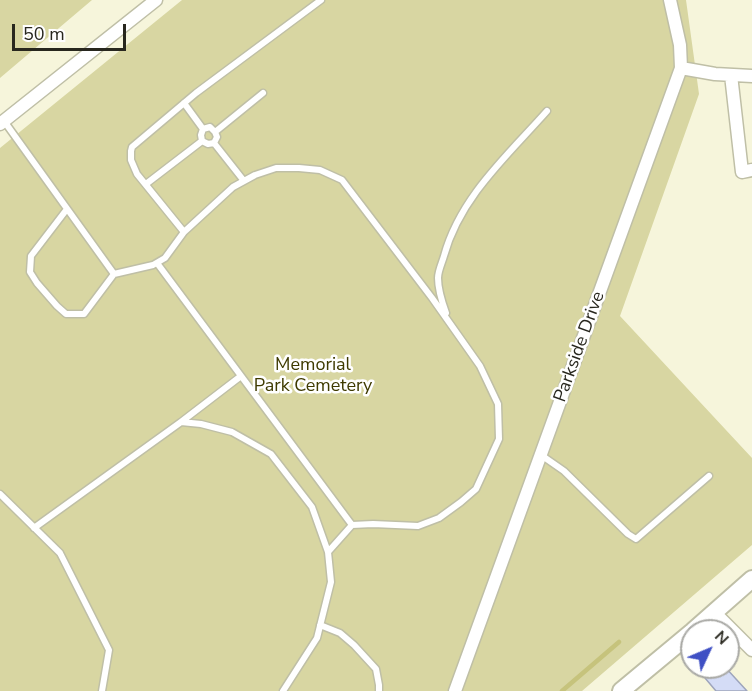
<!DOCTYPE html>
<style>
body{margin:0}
#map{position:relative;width:752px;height:691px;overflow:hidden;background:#f6f5db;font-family:"Nunito Sans",sans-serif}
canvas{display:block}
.north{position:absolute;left:680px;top:619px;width:60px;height:60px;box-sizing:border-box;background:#fff;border:2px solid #a9a9a5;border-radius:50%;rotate:46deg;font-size:16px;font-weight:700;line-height:24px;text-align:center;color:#28271e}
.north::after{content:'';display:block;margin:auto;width:21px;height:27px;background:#3f50c4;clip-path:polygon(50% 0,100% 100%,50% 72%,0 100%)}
.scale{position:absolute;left:12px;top:24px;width:114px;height:27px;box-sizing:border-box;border:3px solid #28271e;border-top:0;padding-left:8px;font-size:18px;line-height:21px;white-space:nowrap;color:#28271e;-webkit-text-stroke:4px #fff;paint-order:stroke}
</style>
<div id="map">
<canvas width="752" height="691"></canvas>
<div class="north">N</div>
<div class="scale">50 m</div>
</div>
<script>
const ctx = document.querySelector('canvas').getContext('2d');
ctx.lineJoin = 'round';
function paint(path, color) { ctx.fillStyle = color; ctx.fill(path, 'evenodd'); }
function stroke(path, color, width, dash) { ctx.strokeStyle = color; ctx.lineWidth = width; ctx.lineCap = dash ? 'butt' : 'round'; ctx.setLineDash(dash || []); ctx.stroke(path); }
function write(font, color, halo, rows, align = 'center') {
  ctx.font = font + ' "Nunito Sans",sans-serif'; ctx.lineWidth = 5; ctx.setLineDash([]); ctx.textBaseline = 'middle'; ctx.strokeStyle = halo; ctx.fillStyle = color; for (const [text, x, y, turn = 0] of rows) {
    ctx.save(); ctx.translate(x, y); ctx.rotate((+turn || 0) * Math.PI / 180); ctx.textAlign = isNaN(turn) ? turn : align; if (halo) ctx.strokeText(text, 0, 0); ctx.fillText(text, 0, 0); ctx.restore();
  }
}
const green = new Path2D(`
 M0,0h92l-92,78z
 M182,0h504l13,94 -79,222 132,142v87l-170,146h-582v-543z`);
const stream = new Path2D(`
 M562,691l57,-49`);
const building = new Path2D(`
 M717,667h8l22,24h-31l-11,-13z`);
const lane = new Path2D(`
 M184,103l19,26 7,-2 5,5 2,5 -3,6 -6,1 -6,-3 -1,-6 2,-6
 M4,121l110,153 39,-9 12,-7 19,-26 49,-45 22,-12 21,-7h23l21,2 22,10 90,118 48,68 18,38 1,35 -23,50 -15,13 -22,16 -21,8 -45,-2 -21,1 -24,27
 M215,132l48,-39
 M214,143l30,38
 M146,184l56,-43
 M67,209l-36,47 -1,16 7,11 20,23 9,8h18l30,-40
 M184,232l-47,-58 -6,-14v-9l1,-4 64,-54 125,-93
 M157,263l195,262
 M446,313c-4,-11 -8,-23 -8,-35 0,-7 4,-15 6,-22 16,-59 64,-101 103,-145
 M181,422l60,-46
 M541,455l23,16 64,63 8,5 73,-63
 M0,494l60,59 49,97 -7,41
 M34,528l147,-106 20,2 31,8 39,22 41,53 16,45 3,30 -14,56 -34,53
 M320,625l20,8 14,12 22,24 3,16v6`);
const street = new Path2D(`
 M681,68l34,6 37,2
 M731,75l11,97 10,-2
 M0,124l156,-124
 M715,613l37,37
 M455,691l226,-623 -1,-23 -10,-45`);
const secondary = new Path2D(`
 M693,631l59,-52
 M621,691l71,-59`);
const streetNames = [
 ["Parkside Drive",580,347,-70]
];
const parkNames = [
 ["Memorial",313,366],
 ["Park Cemetery",313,387]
];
paint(green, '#d8d6a2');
stroke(stream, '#c6c37c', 4.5);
paint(building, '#d4dcf6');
stroke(building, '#9ea5bc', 1.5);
stroke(lane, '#bfbfa6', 9);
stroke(street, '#bfbfa6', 15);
stroke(secondary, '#bfbfa6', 20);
stroke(lane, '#fff', 6);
stroke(street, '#fff', 12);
stroke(secondary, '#fff', 16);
write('18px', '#28271e', '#fff', streetNames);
write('18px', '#3e3a00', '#fff', parkNames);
</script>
